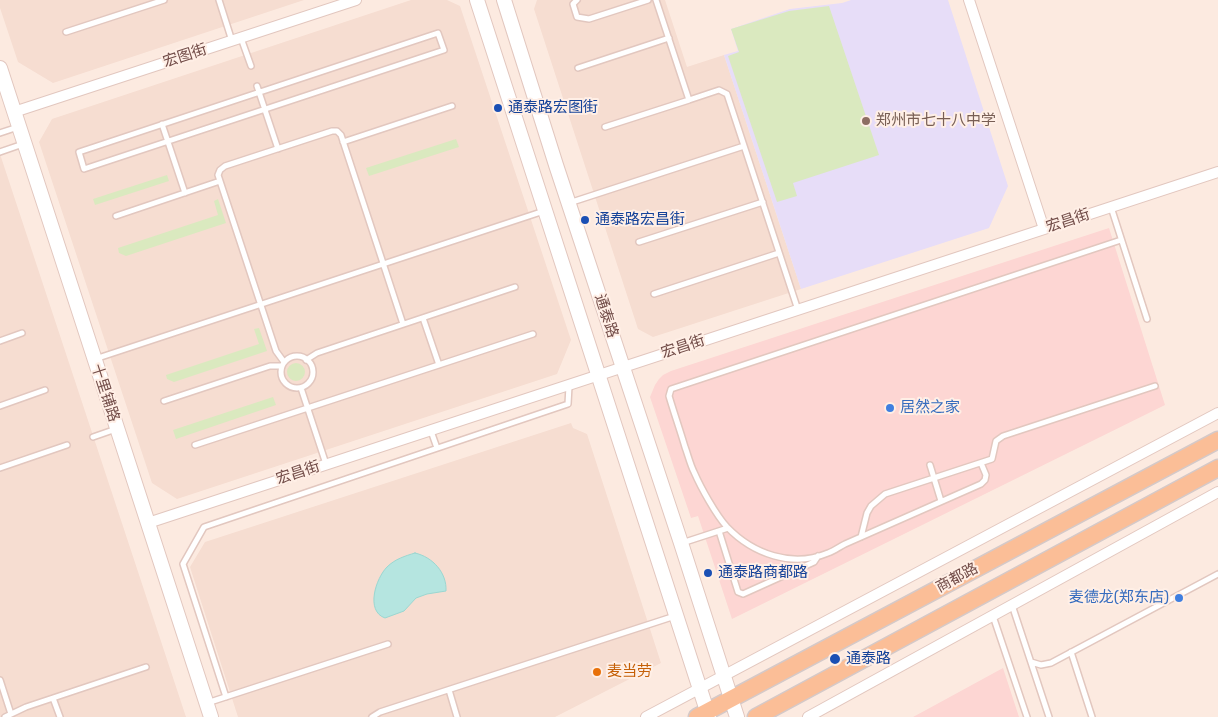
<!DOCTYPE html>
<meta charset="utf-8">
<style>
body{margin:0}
canvas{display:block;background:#fceae0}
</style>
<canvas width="1218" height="717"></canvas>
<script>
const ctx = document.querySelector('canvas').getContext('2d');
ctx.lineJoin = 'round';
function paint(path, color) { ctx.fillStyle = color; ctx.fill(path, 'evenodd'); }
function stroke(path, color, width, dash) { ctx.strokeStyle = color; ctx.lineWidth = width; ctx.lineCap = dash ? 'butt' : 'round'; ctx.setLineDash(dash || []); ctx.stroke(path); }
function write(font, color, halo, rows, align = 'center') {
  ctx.font = font + ' Rubik,"Noto Sans SC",sans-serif'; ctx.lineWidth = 4; ctx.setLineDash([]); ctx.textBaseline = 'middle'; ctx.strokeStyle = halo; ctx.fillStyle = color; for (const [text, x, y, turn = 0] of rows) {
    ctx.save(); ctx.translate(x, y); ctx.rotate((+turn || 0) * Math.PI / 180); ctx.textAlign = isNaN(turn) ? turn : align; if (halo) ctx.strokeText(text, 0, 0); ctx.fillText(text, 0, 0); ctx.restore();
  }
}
const residential = new Path2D(`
 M0,0h304l-251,83 -35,-21 -18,-54z
 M411,0h36l13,6 111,334 -14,34 -380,125 -25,-16 -113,-341 13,-23z
 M537,0h128l22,67 37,-12 77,234 -148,48 -15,-8 -104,-320z
 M0,154l186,563h-186z
 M571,423l2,5 14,6 74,229 -106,54h-317l-48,-150 15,-25z`);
const commercial = new Path2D(`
 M1109,228l56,177 -433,214 -34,-103 -7,2 -41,-121 5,-12 4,-6 4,-4 8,-4z
 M1003,668l16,49h-106l13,-7z`);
const education = new Path2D(`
 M851,0h97l60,186 -19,42 -188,61 -77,-234 14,-4 -7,-22 59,-20 52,-6z`);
const green = new Path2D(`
 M829,6l50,149 -86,28 4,13 -20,6 -49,-146 11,-4 -8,-23 58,-18z
 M456,139l3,8 -90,29 -3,-8z
 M167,175l2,6 -74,24 -2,-6z
 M218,199l8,24 -100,33 -7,-3 -1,-5 100,-33 -4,-14z
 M259,328l8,23 -93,31 -7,-3 -1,-4 93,-31 -5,-15z
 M287 372a9 9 0 1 1 18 0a9 9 0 1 1-18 0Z
 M273,397l3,8 -100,34 -3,-9z`);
const water = new Path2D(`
 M415,553c18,4 32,20 31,38l-19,3 -11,4 -12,13 -19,7c-20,-7 -9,-40 2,-51 8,-8 18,-11 28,-14z`);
const service = new Path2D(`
 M219,0l13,41
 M577,0l-4,4 4,13 12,2 59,-19
 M656,0l33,100 30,-10 8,4 71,216
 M66,32l98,-32
 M438,33l6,17 -360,119 -5,-17z
 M241,38l10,28
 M578,68l91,-30
 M257,86l21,63
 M162,124l23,69
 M605,127l84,-27
 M0,133l18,-6
 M343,142l109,-36
 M0,152l23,-8
 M569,203l175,-57
 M1111,207l36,112
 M116,216l104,-35
 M639,242l124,-40
 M654,294l125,-41
 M423,318l16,47
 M0,341l22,-8
 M281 372a16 16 0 1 1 32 0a16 16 0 1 1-32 0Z
 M95,359l449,-148
 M306,360l11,-7 198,-66
 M284,362l-8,-11 -58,-176 2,-5 5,-4 107,-35h5l4,4 62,189
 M301,388l25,76
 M164,401l106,-35h12
 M0,406l45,-16
 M431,431l6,17
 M93,437l23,-8
 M195,445l338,-111
 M981,463l5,12 -1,5 -4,4 -136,60c-6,3 -11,7 -17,9 -36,15 -75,1 -101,-26 -11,-12 -26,-39 -33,-55 -4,-8 -6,-17 -9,-25 -5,-17 -11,-34 -16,-51l2,-7 450,-149
 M930,465l11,36
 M0,468l67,-23
 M719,531l19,61 5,2 71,-32 4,-6
 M861,537l6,-24 4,-7 14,-12 107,-35 4,-18 7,-5 152,-50
 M682,543l46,-15
 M1012,605l37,112
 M993,616l34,101
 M1071,652l21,65
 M1031,662l10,3 10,-2 167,-89
 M0,680l11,34
 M449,690l8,27
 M226,697l-43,-133 21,-37 364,-123 1,-18
 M53,698l7,19
 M207,703l181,-59
 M5,717l21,-10 120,-40
 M372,717l8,-5 295,-96`);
const minor = new Path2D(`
 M969,0l75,229
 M14,112l342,-112
 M148,523l1070,-351
 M646,717l572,-304
 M808,717l410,-225`);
const tertiary = new Path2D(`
 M477,0l232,717
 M504,0l52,165 125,378 56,174
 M0,68l211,649`);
const primary = new Path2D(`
 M697,717l521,-277
 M756,717l462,-249`);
const markers = [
 [498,108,5,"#1a4fb4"],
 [866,121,5,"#8d6e63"],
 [585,220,5,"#1a4fb4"],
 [890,408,5,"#3f7fe0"],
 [708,573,5,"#1a4fb4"],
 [1179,598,5,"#3f7fe0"],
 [835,659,6,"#1a4fb4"],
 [597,672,5,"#e8710a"]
];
const streetNames = [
 ["宏图街",185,56,-18],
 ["宏昌街",1068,221,-18],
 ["通泰路",606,316,72],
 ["宏昌街",683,347,-18],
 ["十里铺路",105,393,72],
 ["宏昌街",298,473,-18],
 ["商都路",957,578,-28]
];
const transitNames = [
 ["通泰路宏图街",508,108],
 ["通泰路宏昌街",595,220],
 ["通泰路商都路",718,573],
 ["通泰路",846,659]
];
const educationNames = [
 ["郑州市七十八中学",876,121]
];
const shopNames = [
 ["居然之家",900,408],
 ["麦德龙(郑东店)",1169,598,"right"]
];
const foodNames = [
 ["麦当劳",607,672]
];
paint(residential, '#f6ddd1');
paint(commercial, '#fdd6d3');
paint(education, '#e7ddf8');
paint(green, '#dae9bf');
paint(water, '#b5e5e0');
stroke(water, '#9bd7d1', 1);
stroke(service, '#e2c7bf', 8);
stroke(minor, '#e2c7bf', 12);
stroke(tertiary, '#e2c7bf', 16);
stroke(primary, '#d5c9c8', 19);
stroke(service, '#fff', 5);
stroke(minor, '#fff', 10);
stroke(tertiary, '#fff', 14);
stroke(primary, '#fbbe97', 16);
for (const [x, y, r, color] of markers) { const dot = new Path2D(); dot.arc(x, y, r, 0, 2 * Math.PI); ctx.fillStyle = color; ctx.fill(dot); stroke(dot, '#ffefe6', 2); }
write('15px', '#724c48', '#ffefe6', streetNames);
write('15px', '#164399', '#ffefe6', transitNames, 'left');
write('15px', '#785e54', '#ffefe6', educationNames, 'left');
write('15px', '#366cbe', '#ffefe6', shopNames, 'left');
write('15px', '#c56008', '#ffefe6', foodNames, 'left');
</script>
